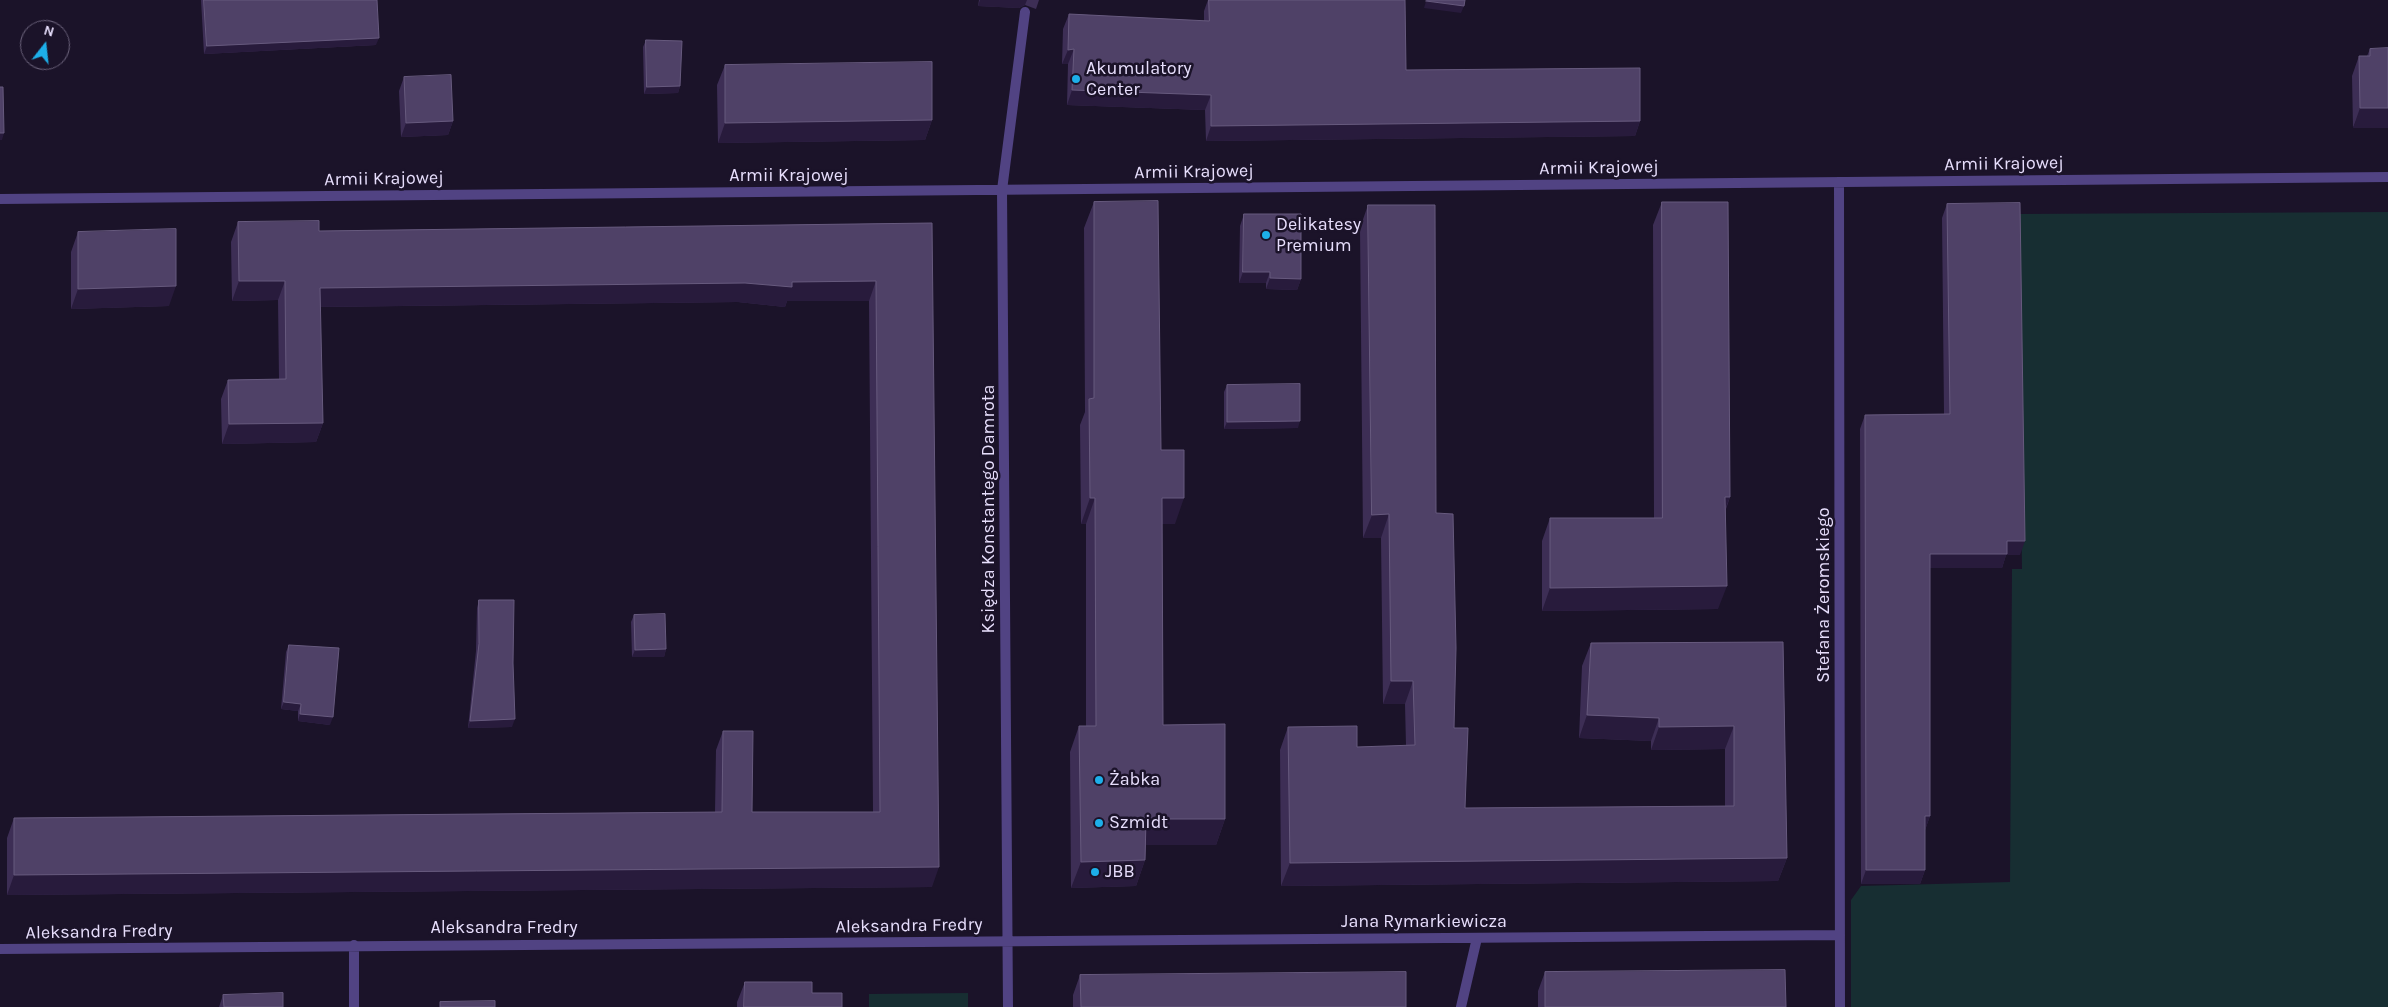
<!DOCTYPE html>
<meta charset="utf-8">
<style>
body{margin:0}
#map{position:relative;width:2388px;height:1007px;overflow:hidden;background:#1b1329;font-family:Karla,sans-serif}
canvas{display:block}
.north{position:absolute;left:20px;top:20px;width:50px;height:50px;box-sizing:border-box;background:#1b1329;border:1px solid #6d647d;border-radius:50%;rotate:16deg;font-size:14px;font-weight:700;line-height:20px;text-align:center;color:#e7defc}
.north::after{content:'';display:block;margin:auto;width:18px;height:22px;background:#1dafe9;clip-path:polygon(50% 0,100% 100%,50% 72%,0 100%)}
</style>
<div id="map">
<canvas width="2388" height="1007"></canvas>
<div class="north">N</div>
</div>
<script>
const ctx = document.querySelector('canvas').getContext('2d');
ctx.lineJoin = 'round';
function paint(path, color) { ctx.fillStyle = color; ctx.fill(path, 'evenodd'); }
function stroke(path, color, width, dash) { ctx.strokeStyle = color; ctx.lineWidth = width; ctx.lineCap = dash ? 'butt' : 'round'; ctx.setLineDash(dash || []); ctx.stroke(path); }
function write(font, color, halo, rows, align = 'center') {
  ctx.font = font + ' Karla,sans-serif'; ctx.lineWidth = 5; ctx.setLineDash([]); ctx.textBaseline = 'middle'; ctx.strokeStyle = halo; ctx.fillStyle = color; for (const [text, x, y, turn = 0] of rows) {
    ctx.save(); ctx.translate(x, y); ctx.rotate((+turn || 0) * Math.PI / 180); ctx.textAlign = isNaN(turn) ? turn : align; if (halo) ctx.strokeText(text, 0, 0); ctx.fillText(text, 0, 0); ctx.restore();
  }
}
const green = new Path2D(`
 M2388,212v795h-537v-107l10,-14 149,-4 2,-313h10l-5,-355z
 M968,993v14h-99v-13z`);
const street = new Path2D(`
 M1839,182l1,825
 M0,199l2388,-22
 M354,945v62
 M0,949l1840,-14
 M1008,1007l-6,-817 23,-178
 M1461,1007l16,-69`);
const wall = new Path2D(`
 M201,0h176l-1,45 -172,9z
 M979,0h60l-3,9 -11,-4 -6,3 -41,-2z
 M1208,0h197l1,70 234,51 -5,15 -429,5 -1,-31 -138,-5 1,-41h-6l1,-35 6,-15 135,7v-10z
 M646,40l34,46 -2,7 -34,1 -1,-47z
 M2388,48l-35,80 -1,-52 7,-20h8l3,-7z
 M725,65l207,55 -7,20 -207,3 -1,-58z
 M404,77l49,44 -5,14 -47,2 -2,-46z
 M1094,202l67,248 14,74h-13l1,201 62,94 -9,26h-70l-1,15 -9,26 -65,2 -1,-136 9,-26h7v-202h-5l-1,-99 5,-13 -1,-184z
 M1662,202l68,295 -4,12 -8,100 -176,2v-70l8,-23h104l-1,-293z
 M1947,204l73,351h-14l-4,13h-72v248l-5,14v40l-5,14h-59l-1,-455 5,-14 79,-1 -2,-196z
 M1368,205l68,308 18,215 11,80 260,-2v-57l-74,1v-9l-72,-3 3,-72 9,-23 192,-1 4,216 -9,23 -497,5 -1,-136 8,-23 69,20 49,-1 -1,-42h-22l-2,-166h-18l-3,-310z
 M1244,214l57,65 -4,11 -31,-1v-6h-27l1,-57z
 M238,222l81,9 613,-8v664l-925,8v-57l7,-20 701,-6 1,-62 7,-19 29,81h121l-4,-511h-82l-2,6 -47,-5 -418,5 3,116 -7,19 -94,2 -1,-45 7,-19 51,-1 -1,-79 -46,1 -1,-59z
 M78,232l91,74 -98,3v-57z
 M1227,385l71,43 -74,1v-37z
 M479,600l34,63 -1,64 -44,1 8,-77 1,-43z
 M634,615l32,34 -2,8h-32l-1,-35z
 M289,645l41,80 -32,-4v-10l-17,-2 5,-57z
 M1545,972l241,35h-248v-16z
 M1080,975l326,32h-333v-12z
 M745,982l67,11 30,14h-105v-5z
 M223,995l60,12h-64z`);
const shadedWall = new Path2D(`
 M980,0h47l-2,5 -6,3 -41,-2z
 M1426,1l38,5 -3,7 -37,-5z
 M379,38l-3,7 -172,9 3,-8z
 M1074,49l-6,15h-6l6,-14z
 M680,86l-2,7 -34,1 3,-7z
 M1072,90l139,5 -6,15 -138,-5z
 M2360,108h28v20h-35z
 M932,120l-7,20 -207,3 7,-20z
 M453,121l-5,14 -47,2 5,-14z
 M1640,121l-5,15 -429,5 5,-15z
 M0,133h4l-2,7h-2z
 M1243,272h27l-4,11h-27z
 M1270,278l31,1 -4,11 -31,-1z
 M239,281h46l-7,19 -46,1z
 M876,281l-7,20h-82l-2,6 -47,-5 -425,5 7,-19z
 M176,286l-7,20 -98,3 7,-20z
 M1300,421l-2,7 -74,1 3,-7z
 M323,423l-7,19 -94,2 7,-20z
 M1725,497h5l-9,23z
 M1090,498h5l-9,26h-5z
 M1162,498h22l-9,26h-22z
 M1389,514l-8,24h-18l9,-23z
 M2007,541h18l-5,14h-14l-4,13h-77l5,-14z
 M1727,586l-9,23 -176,2 8,-23z
 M666,649l-2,8h-32l3,-7z
 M1391,681h22l-8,23h-22z
 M284,702l17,2 -3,7 -17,-2z
 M300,714l33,3 -3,8 -32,-4z
 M1587,715l72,3 -8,23 -72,-3z
 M515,719l-3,8 -44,1 2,-7z
 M1734,726l-9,23 -74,1 8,-23z
 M1925,816h5l-5,14z
 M1146,819h79l-9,26h-80z
 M1787,858l-9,23 -497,5 9,-23z
 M1145,860l-9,26 -65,2 10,-26z
 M939,867l-7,20 -925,8 7,-20z
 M1866,870h59l-5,14h-59z`);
const building = new Path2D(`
 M204,0h173l2,38 -172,8z
 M1209,0h196l1,70 234,-2v53l-429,5v-31l-139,-5 2,-41 -6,1 1,-36 140,7z
 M1427,0h38l-1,6 -38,-5z
 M646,40l36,1 -2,45 -33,1z
 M2388,48v60h-28l-1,-52h11v-7z
 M932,62v58l-207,3v-58z
 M451,75l2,46 -47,2 -2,-46z
 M0,87h3l1,46h-4z
 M1158,201l3,249h23v48h-22l1,227 62,-1v95h-79l-1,41 -64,2 -2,-136h17l-1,-228h-5l-1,-99 5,-1v-196z
 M1662,202h66l2,295h-5l2,89 -177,2v-70h112z
 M2020,203l5,338h-18v13h-77v262h-5v54h-59l-1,-455 85,-1 -3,-210z
 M1368,205h67l1,308 17,1 3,134 -2,80h14l-3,80 269,-2v-80l-75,1v-9l-72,-3 4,-72 192,-1 4,216 -497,5 -2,-136 69,-1v21l58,-2 -2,-64h-22l-2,-167 -17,1z
 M1244,214h57v65l-31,-1v-6h-27z
 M319,221v10l613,-8 7,644 -925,8v-57l708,-6 1,-81h30l-1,81h128l-4,-531 -84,1v5l-47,-4 -425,5 3,135 -94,1 -1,-44 58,-1 -1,-98h-46l-1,-59z
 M176,229v57l-98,3v-57z
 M1300,384v37l-73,1v-37z
 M479,600h35l-1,63 2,56 -45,2 9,-77z
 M665,614l1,35 -31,1 -1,-35z
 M289,645l50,3 -6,69 -33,-3 1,-10 -17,-2z
 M1785,970l1,37h-241v-35z
 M1406,972v35h-325l-1,-32z
 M745,982h67v11h30v14h-98z
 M283,993v14h-59l-1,-12z
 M495,1001v6h-55v-5z`);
const markers = [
 [1076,79,5,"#1dafe9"],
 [1266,235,5,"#1dafe9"],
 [1099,780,5,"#1dafe9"],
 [1099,823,5,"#1dafe9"],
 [1095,872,5,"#1dafe9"]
];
const poiNames = [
 ["Akumulatory",1086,69],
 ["Center",1086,90],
 ["Delikatesy",1276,225],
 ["Premium",1276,246],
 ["Żabka",1109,780],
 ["Szmidt",1109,823],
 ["JBB",1105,872]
];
const streetNames = [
 ["Armii Krajowej",2004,164,-1],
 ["Armii Krajowej",1599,168,-1],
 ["Armii Krajowej",1194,172,-1],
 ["Armii Krajowej",789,176],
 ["Armii Krajowej",384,179,-1],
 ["Księdza Konstantego Damrota",989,509,-90],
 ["Stefana Żeromskiego",1824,595,-90],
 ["Jana Rymarkiewicza",1424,922],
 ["Aleksandra Fredry",909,926,-1],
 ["Aleksandra Fredry",504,928],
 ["Aleksandra Fredry",99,932,-1]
];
paint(green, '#172e32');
stroke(street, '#514383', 10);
paint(wall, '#3d2e55');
paint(shadedWall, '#281b3c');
paint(building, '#4f4167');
stroke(building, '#675a7e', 1);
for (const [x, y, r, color] of markers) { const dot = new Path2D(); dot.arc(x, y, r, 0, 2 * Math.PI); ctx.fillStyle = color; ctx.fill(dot); stroke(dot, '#1b1329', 2); }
write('18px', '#e7defc', '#1b1329', poiNames, 'left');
write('18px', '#e7defc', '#1b1329', streetNames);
</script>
